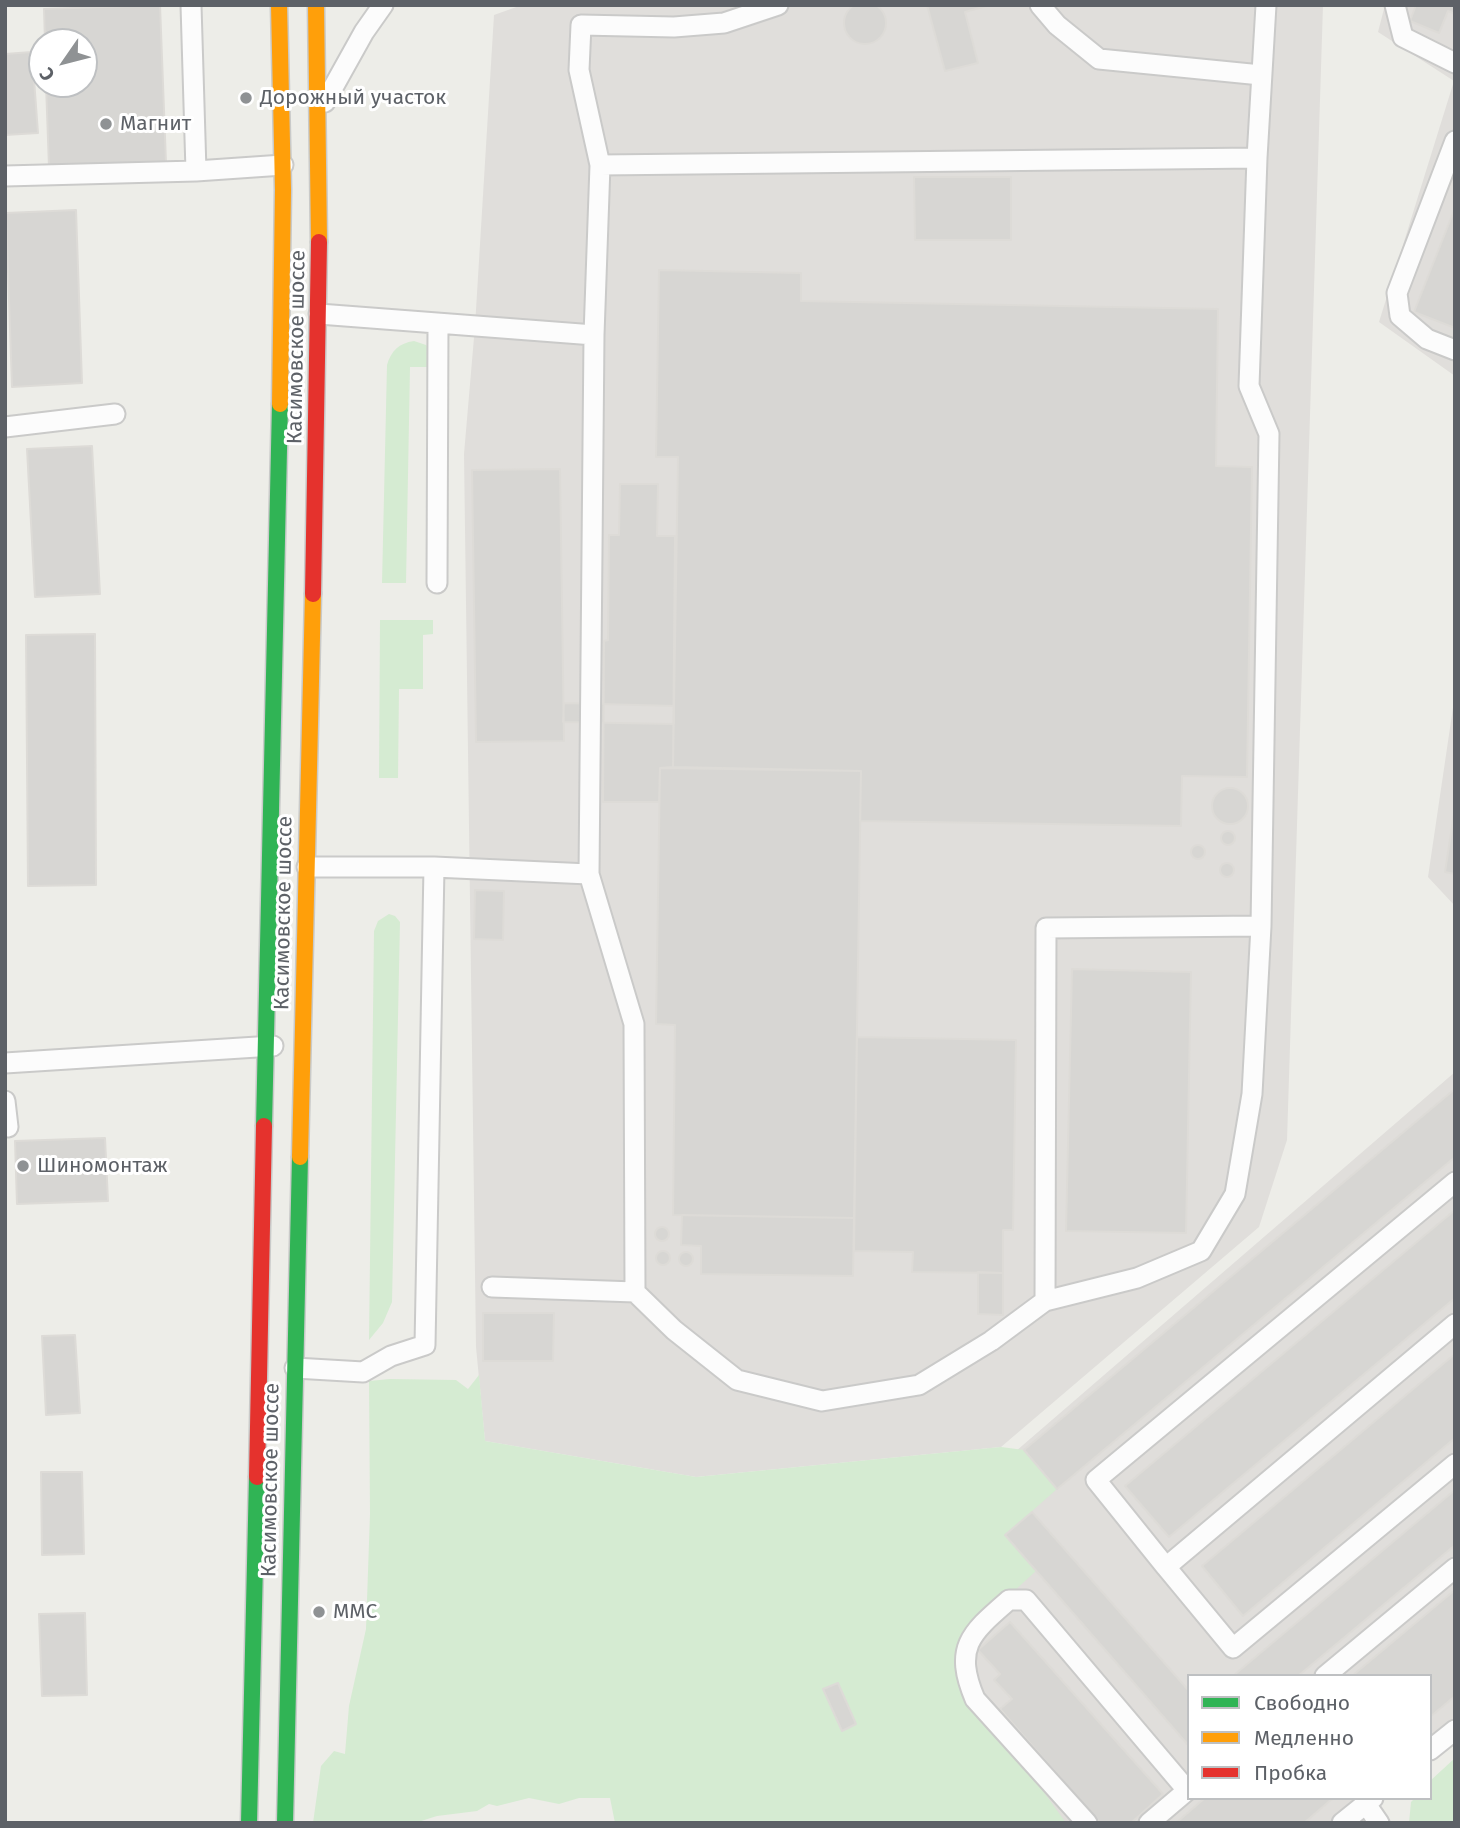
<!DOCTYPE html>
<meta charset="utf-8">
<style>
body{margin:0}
#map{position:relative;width:1460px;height:1828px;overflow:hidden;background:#edede8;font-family:"Fira Sans",sans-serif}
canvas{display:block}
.frame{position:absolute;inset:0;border:7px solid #5d6167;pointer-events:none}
.legend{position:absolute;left:1187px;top:1674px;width:245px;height:126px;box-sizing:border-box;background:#fff;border:2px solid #bec0c2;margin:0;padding:9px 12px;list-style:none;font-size:21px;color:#5d6167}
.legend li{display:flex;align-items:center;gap:14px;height:35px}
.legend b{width:35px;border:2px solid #bec0c2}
.north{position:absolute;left:28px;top:28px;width:70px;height:70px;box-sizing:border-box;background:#fff;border:2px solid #bec0c2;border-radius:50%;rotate:235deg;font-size:19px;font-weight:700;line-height:28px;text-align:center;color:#5d6167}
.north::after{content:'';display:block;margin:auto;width:24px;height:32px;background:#8f9294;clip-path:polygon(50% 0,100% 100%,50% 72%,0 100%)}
</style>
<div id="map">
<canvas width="1460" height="1828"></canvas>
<div class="frame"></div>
<ul class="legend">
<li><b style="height:9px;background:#30b455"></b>Свободно</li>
<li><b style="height:9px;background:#ff9f0a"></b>Медленно</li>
<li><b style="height:9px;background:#e5322d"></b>Пробка</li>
</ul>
<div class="north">С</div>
</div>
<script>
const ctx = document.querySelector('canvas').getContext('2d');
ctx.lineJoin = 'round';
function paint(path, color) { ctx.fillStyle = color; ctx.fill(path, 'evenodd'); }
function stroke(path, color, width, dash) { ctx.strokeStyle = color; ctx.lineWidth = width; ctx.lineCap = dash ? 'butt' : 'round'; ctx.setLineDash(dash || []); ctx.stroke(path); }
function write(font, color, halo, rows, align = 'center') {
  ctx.font = font + ' "Fira Sans",sans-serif'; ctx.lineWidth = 6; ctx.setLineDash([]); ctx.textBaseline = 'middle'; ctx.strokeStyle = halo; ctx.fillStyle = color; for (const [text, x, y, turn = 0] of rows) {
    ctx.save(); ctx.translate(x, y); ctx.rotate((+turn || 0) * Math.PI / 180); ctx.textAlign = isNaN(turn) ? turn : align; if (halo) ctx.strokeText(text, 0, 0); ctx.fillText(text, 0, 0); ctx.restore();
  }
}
const industrial = new Path2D(`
 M522,5h801l-36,1135 -28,87 -258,220 -305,30 -211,-36 -9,-94 -12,-893 11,-128 19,-311z
 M1385,5h70v371l-76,-54 75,-241 -76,-49z
 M1455,694v212l-27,-29z
 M1455,1072v669l-25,20v-85h-241v122h195l-30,25h-296l-102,-148 45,-211z`);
const green = new Path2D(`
 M414,341l12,4 5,5 -3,17h-18l-4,216h-24l5,-218c4,-14 12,-22 27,-24z
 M380,620h53v14l-10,1v54h-24l-1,89h-19z
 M389,914l6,2 5,6 -8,380 -9,21 -14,17 5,-409 4,-10z
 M479,1375l6,66 211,36 305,-30 23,3 33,39 -52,46 31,36 -69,63 -8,40 107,149h-451l-5,-25h-31l-20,6 -30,-6 -32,8 -8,-2 -12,7 -40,5 -22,7h-102l8,-57 13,-15 11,3 4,-48 17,-77 4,-115 -1,-133 21,-2 66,1 12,9z
 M1455,1758v65h-46l2,-21 4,-4h15v-17z`);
const building = new Path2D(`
 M844 23a21 21 0 1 1 42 0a21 21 0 1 1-42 0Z
 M160,5l6,158 -117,4 -3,-83h38v-42h-39l-1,-33z
 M927,5h63l-25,7 13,51 -33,8z
 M1416,5h39v9l-7,-3 -9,22 -29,-12z
 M32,52l6,81 -33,2v-81z
 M914,177h97v63h-96z
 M1455,208v120l-41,-16z
 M76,210l6,173 -70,4 -6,-174z
 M659,270l142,3v28l417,8 -2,157 36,1 -5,310 -65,-1 -1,50 -321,-5 1,-50 -188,-4 5,-310h-22z
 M92,446l8,148 -65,3 -8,-148z
 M560,469l4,272 -88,1 -4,-272z
 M620,484h38l-1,52h18l-2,231 -13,1 -1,34h-56l1,-161 4,-1 1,-105h10z
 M95,634l1,251 -68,1 -2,-251z
 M564,703l110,3v18l-111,-2z
 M660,768l201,3 -7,447 -181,-3 2,-190 -19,-1z
 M1212 806a18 18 0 1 1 36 0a18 18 0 1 1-36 0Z
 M1455,807v67l-10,-2z
 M1221 838a7 7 0 1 1 14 0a7 7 0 1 1-14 0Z
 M1191 852a7 7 0 1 1 14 0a7 7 0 1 1-14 0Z
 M1220 870a7 7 0 1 1 14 0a7 7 0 1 1-14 0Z
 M475,890l29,1 -1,49 -29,-1z
 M1072,969l119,3 -5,261 -120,-2z
 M857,1037l159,3 -3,190h-10v43l-91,-1 1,-20 -59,-1z
 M1455,1089v68l-398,332 -33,-39z
 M105,1138l3,63 -91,3 -2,-63z
 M1455,1210v88l-286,239 -44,-51z
 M682,1215l172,3 -1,58 -152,-2v-28l-20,-1z
 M655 1234a7 7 0 1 1 14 0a7 7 0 1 1-14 0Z
 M656 1258a7 7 0 1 1 14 0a7 7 0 1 1-14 0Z
 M679 1259a7 7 0 1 1 14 0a7 7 0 1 1-14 0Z
 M978,1272l25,1v42l-25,-1z
 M483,1313h71l-1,48h-70z
 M75,1335l5,78 -34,2 -4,-79z
 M1455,1354v84l-212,178 -41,-50z
 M41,1472h41l2,82 -42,1z
 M1455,1490v55l-157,131h-65z
 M1032,1512l157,179v55l-184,-211z
 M1455,1590v106l-25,21v-41h-78z
 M85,1613l2,82 -45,1 -3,-82z
 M1010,1622l153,172 -32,29h-31l-100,-114 12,-10 -18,-19 6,-6 -22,-24z
 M838,1683l18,41 -14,7 -19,-42z
 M1205,1798h128l-29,25h-128z`);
const lane = new Path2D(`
 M191,5l5,166 87,-6
 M1040,5l17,20 42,34 162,16
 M1395,5l8,32 52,26
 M325,102l39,-70 19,-27
 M1455,141l-58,152 3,23 27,23 28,11
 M600,165l-21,-95 2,-45 93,2 50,-4 54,-18
 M5,176l191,-5
 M319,314l275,21 -5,539 45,150 1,268 -143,-5
 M594,335l6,-170 657,-7
 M5,427l110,-13
 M437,583l1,-259
 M434,867l155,7
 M5,1063l268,-17
 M5,1101l3,26
 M635,1292l39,38 63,50 85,21 97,-16 72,-44 54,-40 1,-373 215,-2 8,-492 -20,-48 8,-228 9,-153
 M1045,1301l92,-23 64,-27 34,-57 17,-100 9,-168
 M1455,1324l-289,243 67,81 222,-184
 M295,1368l68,4 28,-16 34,-11 9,-478h-127
 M1166,1567l-70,-87 359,-298
 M1325,1676l130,-108
 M1430,1750l25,-20
 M1366,1804l13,19
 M1087,1823l-112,-124c-22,-52 -4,-66 34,-99h17l161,190
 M1149,1823l40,-34
 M1342,1823l31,-25`);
const fast = new Path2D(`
 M264,1126l16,-722
 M249,1823l8,-346
 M285,1823l15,-666`);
const slow = new Path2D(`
 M279,5l4,185 -3,214
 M316,5l3,237
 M300,1157l13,-563`);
const jam = new Path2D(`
 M313,594l6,-352
 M257,1477l7,-351`);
const markers = [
 [246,98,7,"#8f9294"],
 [106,124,7,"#8f9294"],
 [23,1166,7,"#8f9294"],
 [319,1612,7,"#8f9294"]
];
const poiNames = [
 ["Дорожный участок",260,98],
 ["Магнит",120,124],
 ["Шиномонтаж",37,1166],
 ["ММС",333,1612]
];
const streetNames = [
 ["Касимовское шоссе",297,347,-89],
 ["Касимовское шоссе",284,913,-89],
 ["Касимовское шоссе",271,1480,-89]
];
paint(industrial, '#e0dedb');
paint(green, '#d5ebd2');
paint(building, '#d7d6d3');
stroke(building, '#dddbd7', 2);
stroke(lane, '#cacac9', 23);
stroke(fast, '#c9cac9', 19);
stroke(slow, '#c9cac9', 19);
stroke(jam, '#c9cac9', 19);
stroke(lane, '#fcfcfc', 19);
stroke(fast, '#30b455', 16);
stroke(slow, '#ff9f0a', 16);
stroke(jam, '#e5322d', 16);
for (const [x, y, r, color] of markers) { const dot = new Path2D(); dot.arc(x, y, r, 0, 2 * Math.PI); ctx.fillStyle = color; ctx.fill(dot); stroke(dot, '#fff', 2.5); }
write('21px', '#5d6167', '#fff', poiNames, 'left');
write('21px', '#5d6167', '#fff', streetNames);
</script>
